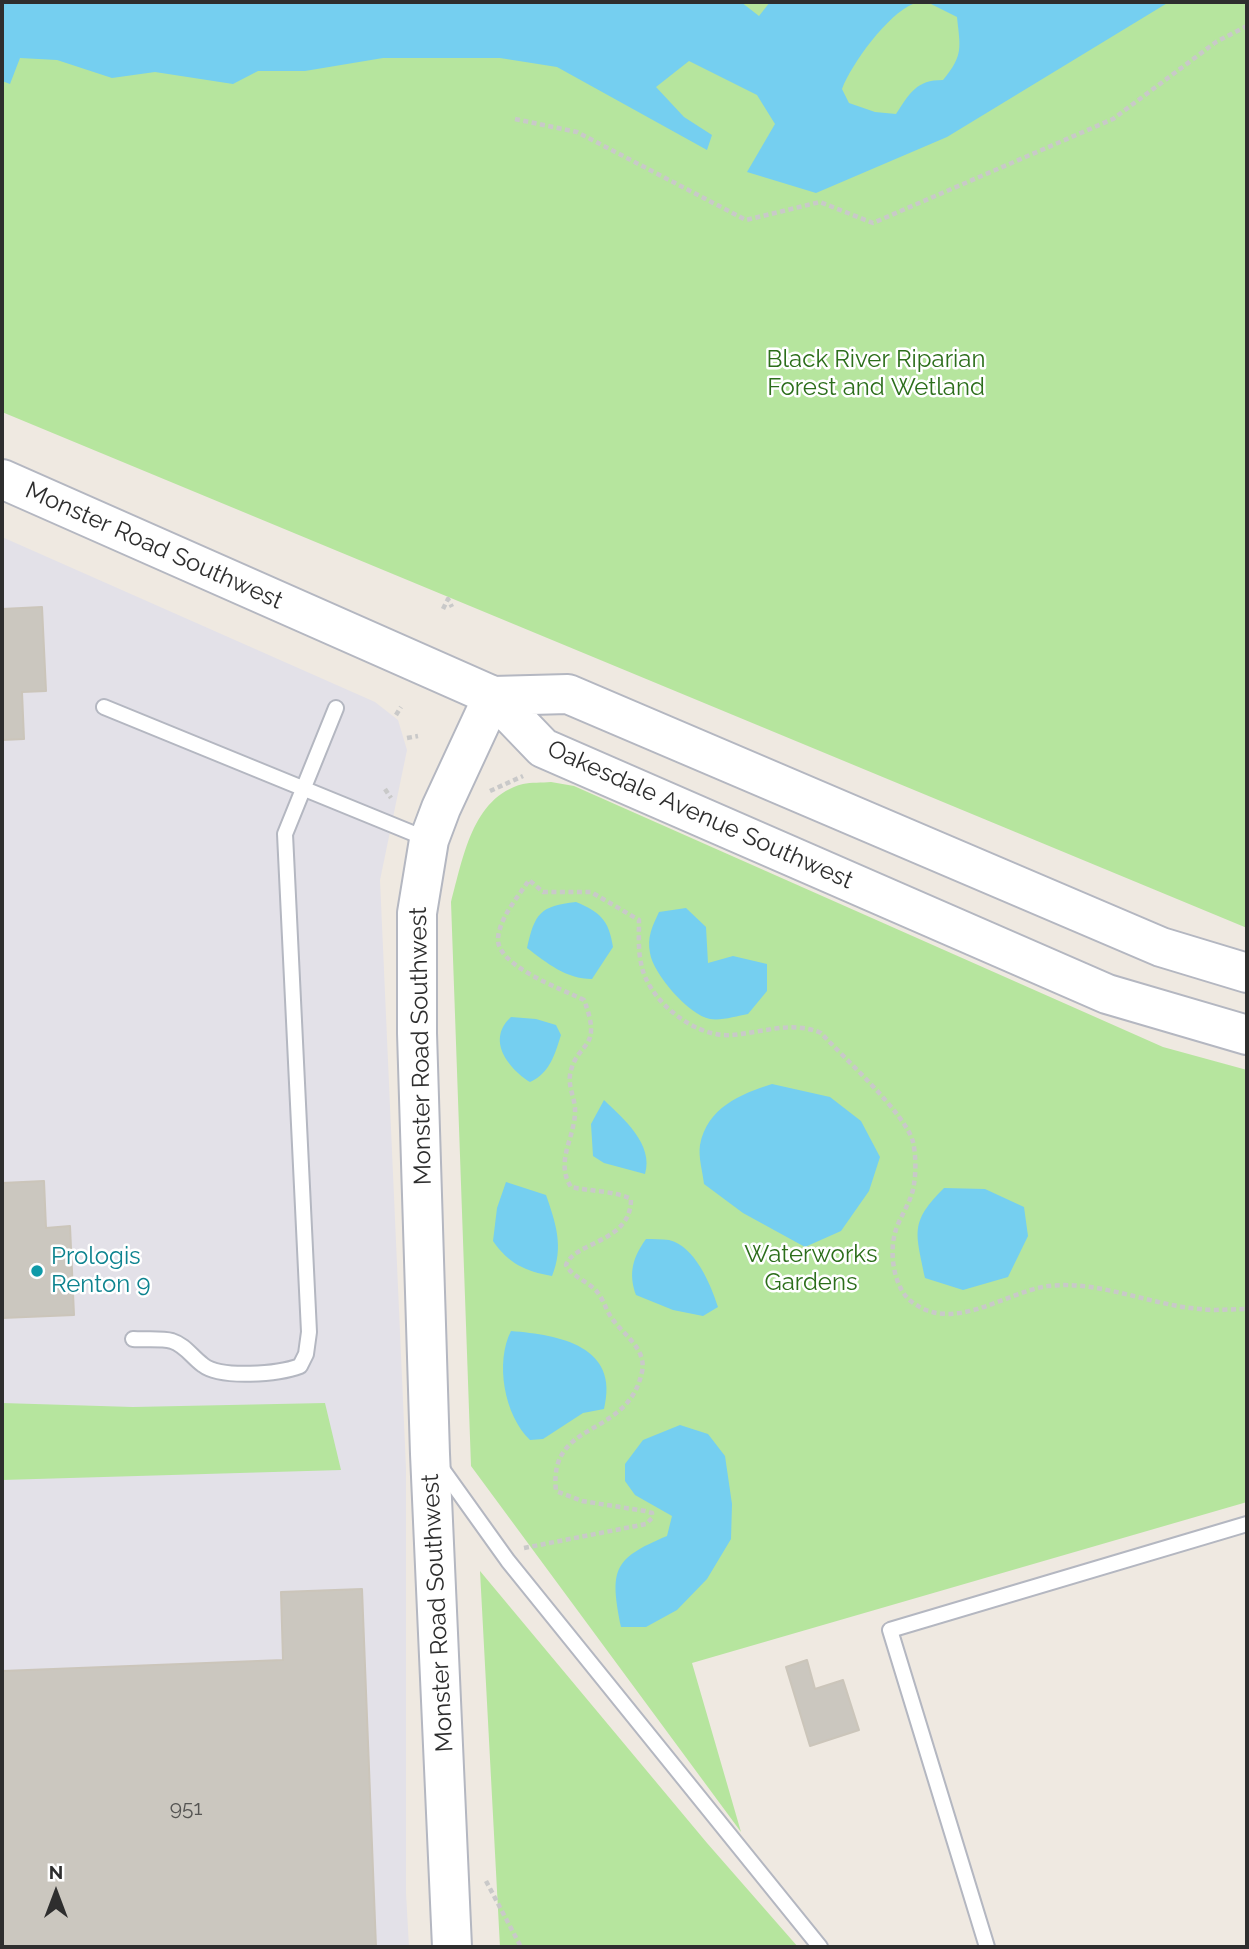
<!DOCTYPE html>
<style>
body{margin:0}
#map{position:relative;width:1249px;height:1949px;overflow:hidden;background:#efe9e1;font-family:Raleway,sans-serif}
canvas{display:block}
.frame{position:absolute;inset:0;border:4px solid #2e2e2e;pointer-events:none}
.north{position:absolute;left:21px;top:1858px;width:70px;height:70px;-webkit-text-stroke:5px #fff;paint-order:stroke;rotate:0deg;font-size:19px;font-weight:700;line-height:28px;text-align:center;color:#2e2e2e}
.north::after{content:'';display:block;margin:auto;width:24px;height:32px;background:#2e2e2e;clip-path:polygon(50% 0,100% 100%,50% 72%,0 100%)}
</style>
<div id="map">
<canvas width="1249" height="1949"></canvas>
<div class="frame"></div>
<div class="north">N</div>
</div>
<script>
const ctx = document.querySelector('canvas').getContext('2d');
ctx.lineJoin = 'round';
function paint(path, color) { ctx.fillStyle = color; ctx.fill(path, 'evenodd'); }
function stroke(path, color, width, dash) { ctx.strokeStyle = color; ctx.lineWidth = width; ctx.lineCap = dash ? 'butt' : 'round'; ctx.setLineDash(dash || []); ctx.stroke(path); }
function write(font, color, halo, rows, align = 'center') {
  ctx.font = font + ' Raleway,sans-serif'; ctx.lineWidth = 5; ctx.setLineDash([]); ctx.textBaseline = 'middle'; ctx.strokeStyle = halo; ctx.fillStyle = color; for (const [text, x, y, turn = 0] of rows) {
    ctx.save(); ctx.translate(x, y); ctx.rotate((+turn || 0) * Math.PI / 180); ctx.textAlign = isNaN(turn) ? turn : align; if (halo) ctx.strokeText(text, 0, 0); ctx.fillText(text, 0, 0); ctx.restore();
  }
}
const industrial = new Path2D(`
 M2,537l373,165 23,18 9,30 -27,130 26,588v425l3,54h-407z`);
const green = new Path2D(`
 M2,2h1245v926l-1245,-516z
 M551,782l23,4 589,261 84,23v432l-555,161 49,169 -270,-366 -20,-564c12,-43 21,-105 72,-118 8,-2 19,-1 28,-2z
 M2,1403l131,4 192,-4 16,67 -339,10z
 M480,1571l227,272 91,104h-298z`);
const water = new Path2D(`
 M2,2h739l18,14 11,-14h399l-222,135 -131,56 -69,-21 28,-48 -18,-29 -68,-34 -33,26 28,30 28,18 -5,15 -150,-83 -57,-9h-117l-78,13h-47l-25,13 -78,-12 -43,6 -55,-18 -37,-2 -10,26 -8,-3zM913,4h18l26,13c3,30 7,38 -14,63 -27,0 -33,13 -47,34l-21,-2 -26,-9 -7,-14c10,-26 46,-75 71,-85z
 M576,902c24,10 33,18 37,45l-21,32c-26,0 -45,-16 -65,-31 8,-35 13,-42 49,-46z
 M686,908l20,19 2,36 25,-7 34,8v27l-19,23c-11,2 -27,7 -38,5 -21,-4 -57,-45 -60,-66 -3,-16 2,-26 9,-41z
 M511,1017l25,2 20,6 5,10c-6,19 -11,38 -31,47 -22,-14 -44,-42 -19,-65z
 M772,1084l58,13 31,24 19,36 -11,34 -28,40 -36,16 -62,-34 -39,-29c-1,-11 -6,-27 -4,-39 7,-37 40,-51 72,-61z
 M604,1100c20,19 50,45 41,74l-41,-11 -11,-7 -2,-32z
 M506,1182l40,13c10,29 18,52 6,81 -27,-5 -43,-12 -59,-35l4,-33z
 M944,1188l41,1 39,18 4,29 -20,41 -45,13 -38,-12c-9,-46 -16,-55 19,-90z
 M646,1239c7,0 16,0 23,1 26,6 42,45 49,67l-15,9 -30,-6 -37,-15c-8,-22 -3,-38 10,-56z
 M511,1331c49,4 109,15 93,78l-21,4 -40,26 -13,1c-26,-25 -35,-78 -19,-109z
 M680,1425l28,9 17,22 7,48 -1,35 -24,40 -30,31 -31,17h-25c-11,-57 -9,-68 46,-91l5,-20 -37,-21 -10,-14v-17l18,-24z`);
const building = new Path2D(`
 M42,607l4,84 -24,1 2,47 -22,1v-131z
 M44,1181l2,47 24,-2 4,89 -72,3v-135z
 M362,1589l14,358h-374v-276l281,-11 -2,-68z
 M807,1660l8,29 28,-9 16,50 -49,16 -24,-79z`);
const path = new Path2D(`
 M515,119l62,13 169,88 74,-18 53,21 240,-104 103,-77 31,-16
 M443,609l5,-10 4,8
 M396,715l5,-8
 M407,738l11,-2
 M385,789l6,9
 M490,791l33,-15
 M524,1548l122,-24 6,-6v-5l-7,-2 -63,-10 -26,-10c-8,-73 71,-51 86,-119 5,-24 -20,-38 -31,-55 -5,-7 -7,-16 -13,-24 -8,-11 -25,-15 -32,-28 9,-24 65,-22 65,-66 -15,-8 -43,-8 -60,-12 -16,-25 3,-48 4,-74 1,-13 -7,-25 -5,-38 6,-35 34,-23 14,-75 -22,-11 -88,-34 -86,-62 2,-21 20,-41 31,-58l14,12h48l48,28c0,14 -1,30 2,43 6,37 54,75 90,72 31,-2 60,-15 90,-2 22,24 85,81 92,109 3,13 3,30 1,42 -2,18 -15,33 -19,49 -6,21 -1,56 17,69 42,32 93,-10 136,-16 51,-6 102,19 152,23 15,2 32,0 47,0
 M486,1881l35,66`);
const lane = new Path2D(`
 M104,707l323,132
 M133,1339c12,1 28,-1 39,2 13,4 20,16 31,24 18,14 76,9 97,1l6,-12 3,-22 -24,-498 51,-126
 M440,1466l68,95 312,386
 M987,1947l-97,-317 357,-106`);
const secondary = new Path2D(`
 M2,479l491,217 50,52 564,246 140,41
 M493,696l75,-2 593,253 86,26
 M452,1947l-22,-493 -13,-421v-120l12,-73 12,-32 52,-112`);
const markers = [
 [37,1271,7,"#0f9aa8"]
];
const numberNames = [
 ["951",186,1809]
];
const parkNames = [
 ["Black River Riparian",876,360],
 ["Forest and Wetland",876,388],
 ["Waterworks",811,1255],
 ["Gardens",811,1283]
];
const streetNames = [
 ["Monster Road Southwest",154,546,24],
 ["Oakesdale Avenue Southwest",700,815,24],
 ["Monster Road Southwest",421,1046,-91],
 ["Monster Road Southwest",438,1613,-93]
];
const cultureNames = [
 ["Prologis",51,1257],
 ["Renton 9",51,1285]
];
paint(industrial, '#e3e1e8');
paint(green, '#b6e59e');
paint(water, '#75cff0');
paint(building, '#cbc7bf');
stroke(building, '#cbc5ba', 2);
stroke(lane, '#b4b7c1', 18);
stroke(secondary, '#b4b7c1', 42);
stroke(path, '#c9c9c9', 4.5, [5, 3.5]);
stroke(lane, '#fff', 14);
stroke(secondary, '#fff', 38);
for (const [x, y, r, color] of markers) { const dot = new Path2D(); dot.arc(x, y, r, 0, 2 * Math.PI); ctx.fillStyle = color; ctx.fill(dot); stroke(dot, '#fff', 2.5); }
write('21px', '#555452', null, numberNames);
write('24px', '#2c6e1b', '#fff', parkNames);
write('24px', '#2e2e2e', '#fff', streetNames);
write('24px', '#0d838f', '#fff', cultureNames, 'left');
</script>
